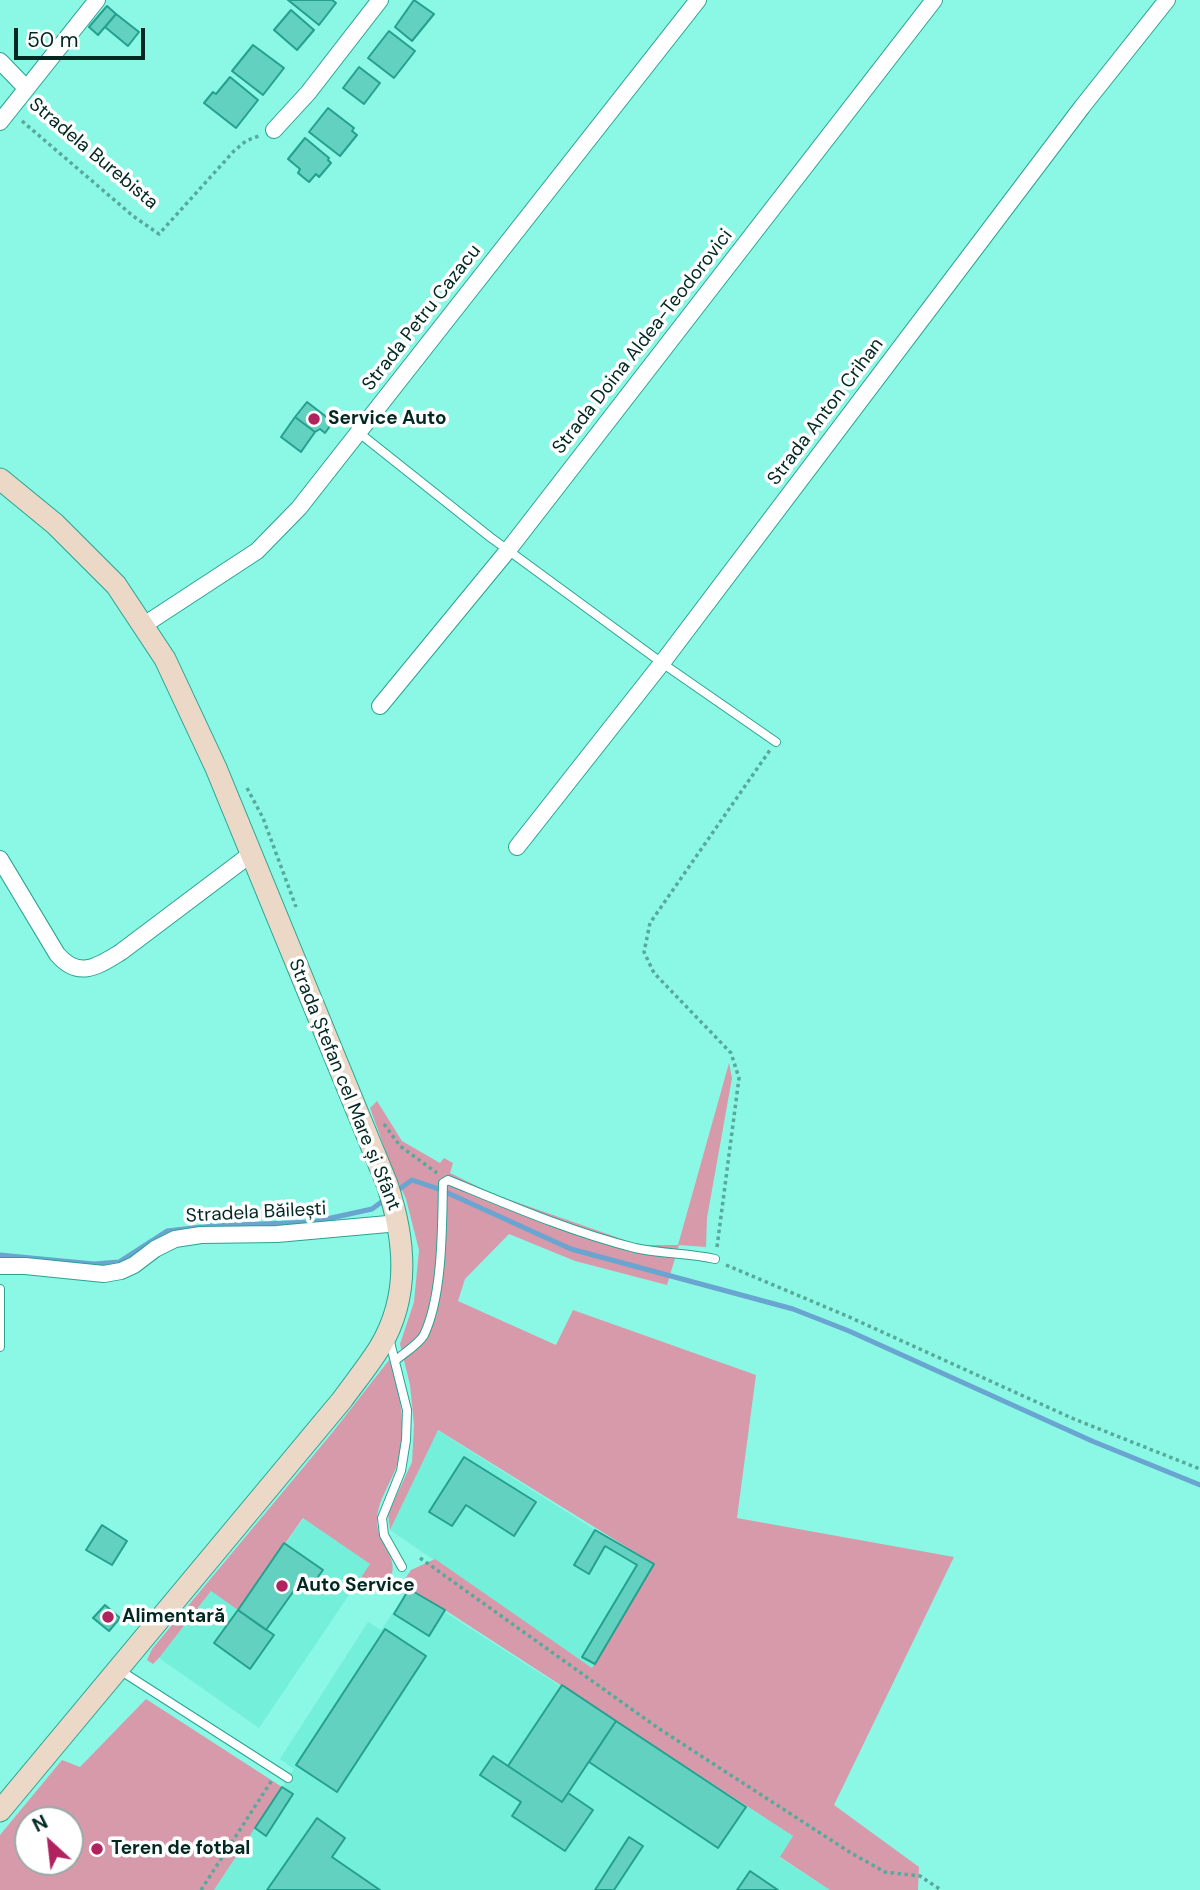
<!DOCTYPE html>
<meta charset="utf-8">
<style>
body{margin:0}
#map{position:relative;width:1200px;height:1890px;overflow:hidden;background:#8bf8e5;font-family:"DM Sans",sans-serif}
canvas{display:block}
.north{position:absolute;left:14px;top:1806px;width:70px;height:70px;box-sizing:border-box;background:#fff;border:2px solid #9aa9a7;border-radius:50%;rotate:333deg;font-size:19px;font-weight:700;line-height:28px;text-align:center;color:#032822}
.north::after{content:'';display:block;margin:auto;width:24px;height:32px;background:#b0235e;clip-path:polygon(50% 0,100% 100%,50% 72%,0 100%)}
.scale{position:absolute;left:14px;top:28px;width:131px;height:32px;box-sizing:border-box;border:4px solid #032822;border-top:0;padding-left:9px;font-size:21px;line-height:24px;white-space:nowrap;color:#032822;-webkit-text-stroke:5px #fff;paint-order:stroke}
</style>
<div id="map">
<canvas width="1200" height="1890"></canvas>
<div class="north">N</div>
<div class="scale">50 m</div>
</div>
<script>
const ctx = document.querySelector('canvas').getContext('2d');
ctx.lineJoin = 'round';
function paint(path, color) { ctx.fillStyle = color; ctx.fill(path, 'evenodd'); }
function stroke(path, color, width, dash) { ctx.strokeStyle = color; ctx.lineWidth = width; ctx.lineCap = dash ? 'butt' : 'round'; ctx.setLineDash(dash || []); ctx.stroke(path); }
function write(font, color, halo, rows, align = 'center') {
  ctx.font = font + ' "DM Sans",sans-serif'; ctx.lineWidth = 7; ctx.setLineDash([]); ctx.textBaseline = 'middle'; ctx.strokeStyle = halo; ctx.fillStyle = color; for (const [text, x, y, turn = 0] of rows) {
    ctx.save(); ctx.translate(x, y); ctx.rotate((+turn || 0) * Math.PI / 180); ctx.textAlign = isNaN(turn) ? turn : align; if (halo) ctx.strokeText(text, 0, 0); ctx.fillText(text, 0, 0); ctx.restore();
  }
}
const built = new Path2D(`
 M437,1430l158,100 59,34 -62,104 -202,-138z
 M304,1518l66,46 -111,164 -100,-70 52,-67 27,18z
 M409,1589l384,247 -13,22 50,32h-616l80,-121 -14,-10 88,-137 13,8z`);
const green = new Path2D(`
 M729,1063l3,15 -25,140 -1,29 -27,-2 -12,40 -92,-24 -66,-27 -44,45 -7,22 98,44 17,-35 183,65 -19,143 217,39 -120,248 85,62 -1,23h-88l-50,-33 13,-21 -348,-226 -36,-21 -9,-3 11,-16 24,-11 157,109 62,-104 -216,-134 -48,100 -2,-16 24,-52 2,-37 -4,-40 -10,-41 14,-42 5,-52 -13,-51 -15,-33 -21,-58 7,-7 25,40 38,22 4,-5 9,5 -3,10 43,21 146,51h39z
 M389,1360l4,5c7,31 14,66 5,97 -5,18 -20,37 -21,56 -2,22 20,36 15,56 -5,18 -22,15 -35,9l13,-19 -67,-46 -65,92 -27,-19 -52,67 -6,6 -6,-4 5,-11 180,-216z
 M146,1699l136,88 -68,103h-214v-55l62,-75 18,7zM28,1820h42v42h-42z`);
const stream = new Path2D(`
 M395,1192l17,-12 27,9 132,60 222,60 56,22 243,110 108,44
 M0,1255l94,9 25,-2 48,-31 43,-5 103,-4 59,-13 15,-11`);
const building = new Path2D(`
 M288,0h44l4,3 -17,22z
 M414,0l20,14 -22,27 -17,-14z
 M107,6l9,8 -18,21 -9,-8z
 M291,10l23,20 -17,20 -23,-20z
 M116,14l23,18 -11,14 -23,-19z
 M389,31l26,20 -21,27 -26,-20z
 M253,45l31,23 -21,27 -31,-24z
 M359,67l21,16 -16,21 -21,-16z
 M230,77l28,23 -22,28 -32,-25 9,-11 3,2z
 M328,108l26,20 -2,3 5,4 -17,21 -31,-24z
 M305,138l24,20 -1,2 3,3 -12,14 -3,-3 -7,8 -11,-9 2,-4 -12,-10z
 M307,402l26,20 -8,11 -5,-4 -5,3 -20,-15z
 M295,417l20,15 -14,20 -20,-15z
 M464,1457l72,45 -22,34 -48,-31 -14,21 -23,-14z
 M102,1525l25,16 -15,24 -26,-15z
 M595,1530l59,34 -59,100 -13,-7 55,-92 -32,-19 -16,28 -15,-9z
 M284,1543l39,27 -14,19 -9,-7 -34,48 -28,-20z
 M409,1589l36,21 -16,26 -35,-22z
 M105,1605l15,13 -11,13 -16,-13z
 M238,1610l36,25 -24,34 -36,-26z
 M385,1629l41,27 -89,136 -41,-27z
 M562,1685l54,36 -54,81 -54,-36z
 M616,1721l130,86 -28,41 -129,-86z
 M493,1756l69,46 6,-9 25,17 -28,41 -53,-35 9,-14 -41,-27z
 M282,1787l11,7 -27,42 -11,-8z
 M317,1818l28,20 -13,19 48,33h-113z
 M629,1837l14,9 -29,44h-19z
 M750,1871l28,19h-41z`);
const path = new Path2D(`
 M22,121l111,95 26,18 75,-83 12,-10 15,-6
 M247,788l16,30 33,89
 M384,1124l16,22 37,27
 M717,1247l22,-169 -8,-25 -77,-80 -10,-21 6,-29 120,-173
 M726,1265l121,51 227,103 126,50
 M420,1558l238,170 193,125 34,19 35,4 21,14
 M201,1890l71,-110`);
const lane = new Path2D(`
 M358,432l132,105 172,126 114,79
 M0,1289v58
 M389,1338l18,72 -1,30 -5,31 -19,47 2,17 18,32
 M396,1360c8,-7 23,-16 28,-25 19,-40 18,-109 19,-152l5,-3c61,25 123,52 187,68 27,6 54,5 80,11
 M118,1669l170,109`);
const street = new Path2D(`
 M0,61l26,27
 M0,122l97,-122
 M274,130l34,-37 72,-93
 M144,625l113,-74 42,-43 399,-508
 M380,706l129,-157 425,-549
 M517,847l145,-184 420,-556 85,-107
 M0,859l57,95c22,26 41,12 64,-2l130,-98
 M0,1266h25l79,8 17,-3 13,-6 21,-16 20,-10 26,-4 76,-1 122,-11`);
const secondary = new Path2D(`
 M0,479l55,45 61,61 49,74 51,109 171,416c18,55 24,111 -7,163 -11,18 -25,35 -38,53l-342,411`);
const markers = [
 [314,419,7,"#b0235e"],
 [282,1586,7,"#b0235e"],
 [108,1617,7,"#b0235e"],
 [97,1849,7,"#b0235e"]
];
const streetNames = [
 ["Stradela Burebista",93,154,40],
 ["Strada Petru Cazacu",422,318,-52],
 ["Strada Doina Aldea-Teodorovici",643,342,-52],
 ["Strada Anton Crihan",826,412,-53],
 ["Strada Ștefan cel Mare și Sfânt",344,1085,68],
 ["Stradela Băilești",256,1213,-3]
];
const poiNames = [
 ["Service Auto",328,419],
 ["Auto Service",296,1586],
 ["Alimentară",122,1617],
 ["Teren de fotbal",111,1849]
];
paint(built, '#73efda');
paint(green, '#d79aab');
stroke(stream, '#69a5d0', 5);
paint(building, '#62d1bf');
stroke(building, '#259f8e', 2);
stroke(lane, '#2aa291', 10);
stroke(street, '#2aa291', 18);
stroke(secondary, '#2aa291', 23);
stroke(path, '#57a99b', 3.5, [3.5, 3.5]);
stroke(lane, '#fff', 8);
stroke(street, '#fff', 16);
stroke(secondary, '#ecd8c6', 21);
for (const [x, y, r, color] of markers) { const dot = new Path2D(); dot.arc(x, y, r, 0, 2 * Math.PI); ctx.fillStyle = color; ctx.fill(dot); stroke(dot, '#fff', 2.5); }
write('19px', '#032822', '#fff', streetNames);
write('bold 19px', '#032822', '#fff', poiNames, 'left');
</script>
